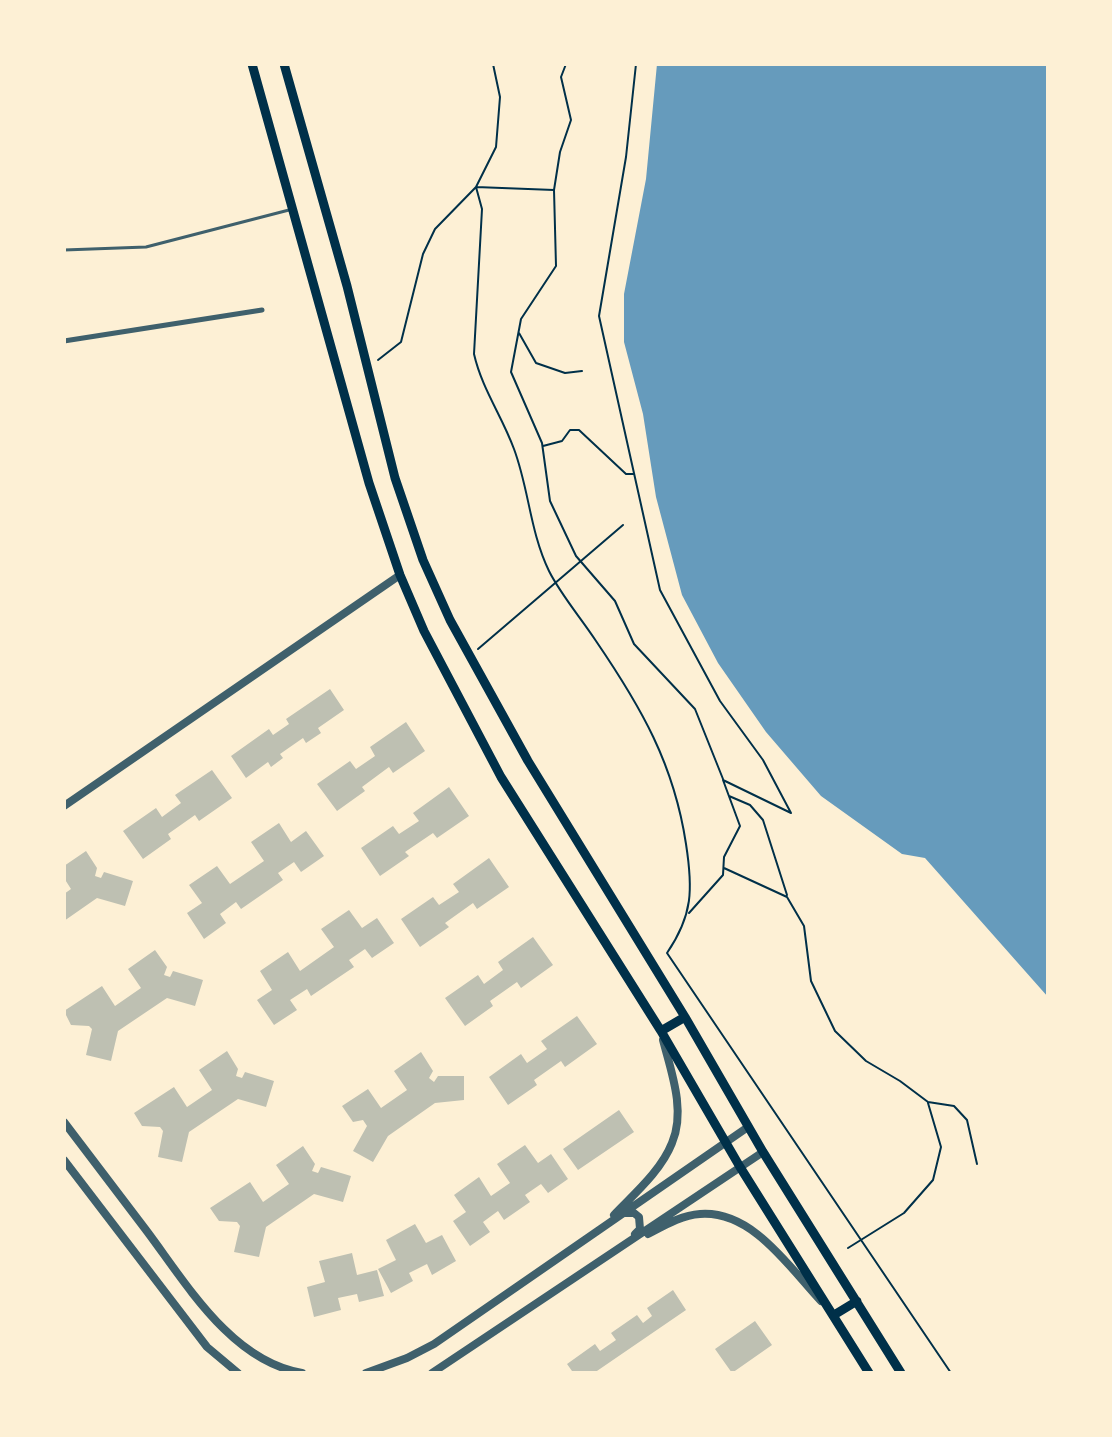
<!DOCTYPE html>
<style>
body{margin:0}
#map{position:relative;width:1112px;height:1437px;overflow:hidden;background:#fdf0d5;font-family:"Fira Sans",sans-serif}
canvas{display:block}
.frame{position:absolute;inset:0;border:66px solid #fdf0d5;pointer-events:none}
</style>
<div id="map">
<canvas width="1112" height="1437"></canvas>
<div class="frame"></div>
</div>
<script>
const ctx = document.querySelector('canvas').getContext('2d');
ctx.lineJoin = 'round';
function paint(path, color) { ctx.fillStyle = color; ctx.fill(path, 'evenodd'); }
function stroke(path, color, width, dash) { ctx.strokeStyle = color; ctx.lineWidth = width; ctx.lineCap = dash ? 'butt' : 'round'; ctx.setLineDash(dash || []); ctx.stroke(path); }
const water = new Path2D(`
 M657,64h391v933l-123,-139 -23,-4 -81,-58 -55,-64 -48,-69 -36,-68 -26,-98 -13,-83 -19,-72v-48l22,-115z`);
const building = new Path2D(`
 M330,689l14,21 -26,18 3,5 -15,10 -3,-5 -23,16 3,4 -12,9 -3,-5 -22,16 -15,-22 38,-27 4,6 16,-11 -3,-5z
 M406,722l19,29 -32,22 -4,-6 -27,20 3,4 -28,20 -20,-27 33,-23 6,8 19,-13 -5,-9z
 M212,770l20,28 -33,23 -4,-6 -27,19 3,5 -28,20 -20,-28 33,-23 6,9 19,-14 -6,-8z
 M449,787l20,29 -32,22 -4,-5 -28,19 4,4 -29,20 -19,-28 32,-22 6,8 20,-13 -6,-8z
 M279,823l12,19 15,-11 18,25 -23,16 -7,-10 -16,11 5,7 -42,29 -5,-7 -16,12 6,9 -22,16 -17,-26 15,-10 -13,-18 28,-19 13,18 34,-23 -13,-19z
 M86,851l11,17 -2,8 6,2 3,-6 29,9 -8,25 -28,-8 -33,23v-27l7,-5 -7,-11v-12z
 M489,858l20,29 -32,22 -4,-6 -28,20 4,4 -29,20 -19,-28 32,-22 6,8 20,-13 -6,-8z
 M349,910l13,18 15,-10 17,25 -22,15 -7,-9 -16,11 5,7 -43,29 -4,-7 -17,11 7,10 -23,15 -17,-25 15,-10 -12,-19 28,-19 12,19 34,-24 -13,-18z
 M533,937l20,28 -32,23 -4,-6 -27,19 3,5 -28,20 -20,-28 33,-23 6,9 19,-14 -5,-8z
 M155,950l12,17 -3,8 6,2 3,-6 30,9 -8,26 -28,-8 -49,33 -7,30 -25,-6 6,-26 -3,-3 -18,-1 -7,-14 38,-25 13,20 26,-18 -13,-19z
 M577,1016l20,28 -32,23 -4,-6 -27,19 3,5 -29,20 -19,-28 32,-23 6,9 20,-14 -6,-8z
 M227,1051l11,18 -2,7 6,2 3,-6 29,9 -8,26 -28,-8 -49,33 -7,30 -24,-5 5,-26 -3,-4 -18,-1 -8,-13 40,-26 13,20 25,-17 -13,-20z
 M421,1052l12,19 -4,7 5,4 4,-6h26v24l-29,3 -47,33 -15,26 -20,-11 14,-25 -4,-6 -10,2 -11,-16 26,-17 13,19 26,-18 -13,-19z
 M619,1110l15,22 -56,38 -15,-21z
 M525,1145l13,18 13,-9 17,25 -20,14 -7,-9 -16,11 5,7 -26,18 -6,-9 -15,11 7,10 -20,14 -17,-25 13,-9 -12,-17 25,-18 12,19 19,-13 -13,-19z
 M303,1146l12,18 -3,7 6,2 3,-6 30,9 -8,26 -29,-8 -48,33 -7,30 -25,-5 6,-26 -3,-4 -18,-1 -9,-13 40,-26 13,20 26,-18 -13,-19z
 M415,1224l11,19 16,-8 14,26 -24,14 -5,-11 -18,9 4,8 -22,12 -13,-24 18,-9 -10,-20z
 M352,1253l5,22 20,-5 7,26 -25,6 -2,-8 -19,4 3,12 -27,7 -7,-30 18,-5 -6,-21z
 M673,1290l13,20 -92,63h-25l3,-2 -5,-7 28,-20 5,7 16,-11 -5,-7 26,-18 6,8 9,-7 -5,-8z
 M755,1321l17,24 -40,28 -17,-24z`);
const path = new Path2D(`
 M566,64l-5,13 10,43 -11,32 -6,38 2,76 -35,53 -10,53 31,71 8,58 26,55 39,45 19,43 61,65 28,70
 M636,64l-10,93 -27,159 61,274 60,111 43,59 28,53 -68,-33 17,46 -16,31 -1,18 -34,38
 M554,190l-78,-3 6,22 -8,145c8,35 28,62 40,95 15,40 16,83 35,122 12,24 32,47 47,70 45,66 78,123 90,203 7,45 7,71 -19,109l284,420
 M519,333l17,30 29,10 17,-2
 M378,360l23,-18 22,-88 12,-25 41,-42 20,-40 4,-50 -7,-33
 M543,446l19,-5 8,-11h9l47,44h8
 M478,649l145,-124
 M729,796l21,9 13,15 24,75
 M724,868l63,29 17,29 7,55 24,50 31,30 34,20 28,21 26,4 13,14 10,44
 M848,1248l56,-35 29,-33 8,-33 -13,-44`);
const service = new Path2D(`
 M64,250l82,-3 143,-37`);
const pedestrian = new Path2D(`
 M64,341l198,-31`);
const tertiary = new Path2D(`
 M64,806l336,-231
 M64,1122c27,36 55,72 82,108 40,53 85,131 156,143
 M64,1160l143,187 31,26
 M626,1213h8l5,4 1,12 -5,5
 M614,1215c20,-21 47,-44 58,-72 14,-32 -1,-72 -9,-103
 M648,1234c17,-9 34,-19 52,-20 52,-4 89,53 121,87
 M366,1373l41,-15 27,-14 314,-217
 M432,1373l331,-221`);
const secondary = new Path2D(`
 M252,64l117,419 31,92 24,56 77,146 160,254 79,136 129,206
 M284,64l63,222 48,192 28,82 27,60 78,141 157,256 78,135 138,221
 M661,1031l24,-14
 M834,1315l23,-14`);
paint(water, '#669bbc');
paint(building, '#bec0b2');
stroke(path, '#003049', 2);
stroke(service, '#3f606c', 3);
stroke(pedestrian, '#3f606c', 5);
stroke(tertiary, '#3f606c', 8);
stroke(secondary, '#003049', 9);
</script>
